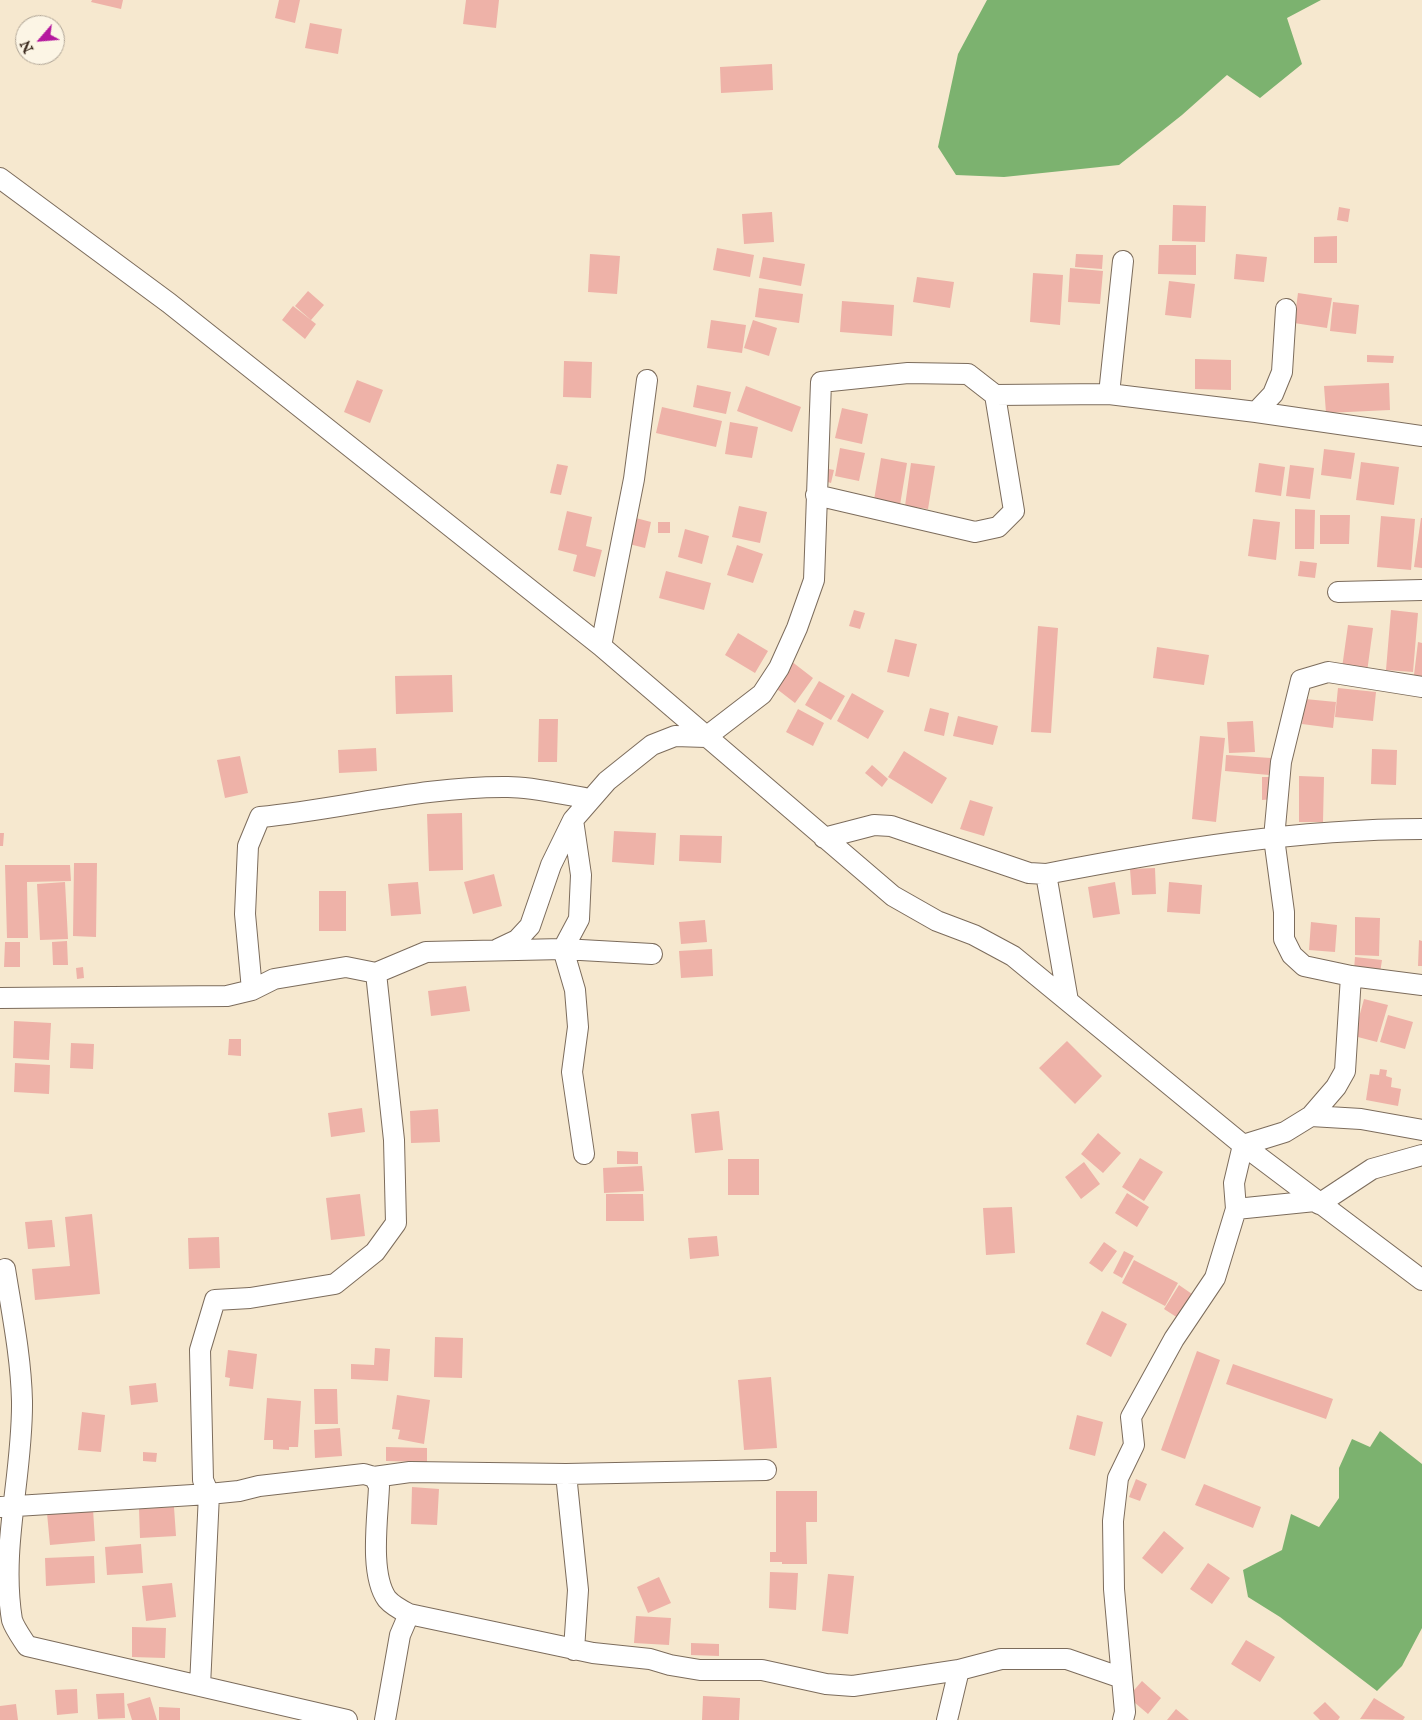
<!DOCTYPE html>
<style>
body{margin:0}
#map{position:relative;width:1422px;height:1720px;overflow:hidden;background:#f6e8cf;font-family:"IM FELL English",serif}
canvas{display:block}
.north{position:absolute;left:15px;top:15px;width:50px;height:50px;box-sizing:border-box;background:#fcf5e5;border:1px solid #afa495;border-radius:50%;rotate:243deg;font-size:14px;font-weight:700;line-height:20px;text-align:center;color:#3b2a1e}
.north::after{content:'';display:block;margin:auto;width:18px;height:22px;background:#b5179e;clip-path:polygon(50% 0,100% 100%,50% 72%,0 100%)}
</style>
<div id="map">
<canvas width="1422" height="1720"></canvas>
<div class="north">N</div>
</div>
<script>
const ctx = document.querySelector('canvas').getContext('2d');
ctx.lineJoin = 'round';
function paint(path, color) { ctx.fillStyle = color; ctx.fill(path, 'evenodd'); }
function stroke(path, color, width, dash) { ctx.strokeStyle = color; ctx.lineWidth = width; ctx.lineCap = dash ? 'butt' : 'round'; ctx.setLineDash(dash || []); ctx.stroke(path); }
const forest = new Path2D(`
 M987,0h334l-34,18 15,46 -42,34 -33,-23 -45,40 -63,50 -115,12 -48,-2 -18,-28 20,-93z
 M1380,1431l42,33v164l-20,38 -25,25 -97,-74 -32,-20 -5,-27 39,-20 9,-36 28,13 20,-29v-30l13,-29 18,8z`);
const building = new Path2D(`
 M92,0h31l-2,9 -30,-7z
 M279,0h21l-5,23 -20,-5z
 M466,0h33l-3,28 -33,-4z
 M310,23l32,6 -4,25 -33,-6z
 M772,64l1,26 -52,3 -1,-26z
 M1173,205l33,1 -1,36 -33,-1z
 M1339,207l11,2 -2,13 -11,-2z
 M772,212l2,30 -30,2 -2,-30z
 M1337,236v27h-23v-26z
 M1159,245h37v30l-38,-1z
 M717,248l37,7 -4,22 -37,-7z
 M590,254l30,2 -3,38 -29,-2z
 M1076,254l27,1 -1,14 -27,-2z
 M1236,254l31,3 -3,25 -30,-3z
 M763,257l42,7 -4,22 -42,-8z
 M1070,268l33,3 -3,33 -32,-2z
 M1033,273l30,2 -3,50 -30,-3z
 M917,277l37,5 -4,26 -37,-6z
 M1169,281l26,3 -4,34 -26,-3z
 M759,288l44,6 -4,29 -44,-6z
 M308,291l16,14 -13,15 -16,-14z
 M1298,293l34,5 -5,30 -33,-5z
 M842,301l52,4 -2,31 -52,-4z
 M1333,302l26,3 -3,29 -26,-3z
 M293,306l23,18 -11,15 -23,-19z
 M711,320l35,5 -4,28 -35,-5z
 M753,320l24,8 -8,28 -25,-8z
 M1367,355l27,1 -1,7 -26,-1z
 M1195,359l36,1v30l-36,-1z
 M564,361l28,1 -1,36 -28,-1z
 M357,380l26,10 -13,33 -26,-11z
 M1389,383l1,27 -64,3 -2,-27z
 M697,385l34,7 -5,22 -33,-7z
 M746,386l55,21 -9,25 -55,-21z
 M662,407l60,14 -6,26 -60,-14z
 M842,408l26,6 -6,30 -27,-6z
 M730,422l28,5 -6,31 -27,-4z
 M840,448l25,5 -6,28 -24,-5z
 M1324,449l31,4 -4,26 -30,-4z
 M881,458l26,5 -7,42 -26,-5z
 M1361,462l38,5 -5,38 -38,-5z
 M911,463l24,3 -7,43 -23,-3z
 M1259,463l26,4 -4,29 -26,-4z
 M557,464l11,2 -7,29 -11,-2z
 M1290,465l24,3 -4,31 -24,-3z
 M824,468l10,2 -3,13 -10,-3z
 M739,506l28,6 -7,31 -28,-6z
 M1295,509l20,1 -1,39h-19z
 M567,511l25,6 -6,29 16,4 -7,27 -22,-6 4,-16 -19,-5z
 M1320,515h30l-1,29h-29z
 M1381,516l34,3 -4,51 -34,-3z
 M632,517l19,5 -6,26 -20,-5z
 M1421,518h1v50l-8,-1z
 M1253,519l27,3 -4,38 -28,-4z
 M658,522h12v11h-12z
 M685,529l24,7 -7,28 -24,-7z
 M737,545l26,9 -10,29 -26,-8z
 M1300,561l17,2 -2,15 -17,-2z
 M666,571l45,12 -7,27 -45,-12z
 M854,610l11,3 -5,16 -11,-3z
 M1391,610l27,3 -5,59 -27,-2z
 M1348,625l25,3 -6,44 -25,-4z
 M1038,626l20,2 -7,105 -20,-1z
 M738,633l30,18 -13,22 -30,-18z
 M895,639l22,5 -8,33 -22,-5z
 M1418,642l4,1v33l-8,-1z
 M1157,647l52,8 -5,30 -51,-7z
 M791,661l22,17 -18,25 -22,-17z
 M452,675l1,37 -57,2 -1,-38z
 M819,681l26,15 -14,24 -26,-15z
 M1338,688l38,4 -3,29 -38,-4z
 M852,693l32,18 -16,28 -31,-18z
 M1305,699l31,3 -3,26 -31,-4z
 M930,708l19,5 -5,23 -20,-5z
 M798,709l26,14 -11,23 -27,-14z
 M958,716l40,10 -5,19 -40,-9z
 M539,719h19l-1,43h-19z
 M1253,721l2,31 -26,1 -2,-31z
 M1200,736l25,2 -9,84 -24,-3z
 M376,748l1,23 -38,2 -1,-23z
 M1372,749l25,1 -1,35 -25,-1z
 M904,751l43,27 -15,26 -44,-27z
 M1226,755l45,3 -2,17 -44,-4z
 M240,756l8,37 -23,5 -8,-38z
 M872,765l16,14 -6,8 -17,-14z
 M1299,776l25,1 -1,45h-24z
 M1262,777h11l1,22 -12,1z
 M970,800l23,7 -9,29 -24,-7z
 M462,813l1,57 -34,1 -2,-57z
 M614,831l42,2 -2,32 -42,-3z
 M0,833h4l-1,13h-3z
 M680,835l42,1 -1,27 -42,-2z
 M74,863h23l-1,74 -23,-1z
 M5,865h65l1,16 -44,1 1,56h-21z
 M1155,868l1,26 -24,1 -2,-26z
 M494,874l8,32 -29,8 -9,-32z
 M65,882l3,57 -28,1 -3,-56z
 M418,882l3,32 -30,2 -3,-32z
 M1115,882l5,32 -27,4 -5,-31z
 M1169,882l33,3 -2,29 -33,-2z
 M319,891h27v40h-27z
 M1355,917l25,1 -1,38 -24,-1z
 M705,920l2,22 -26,2 -2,-22z
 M1311,922l26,3 -2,27 -26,-2z
 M1419,940l3,1v25h-4z
 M67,941l1,24h-15l-1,-23z
 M5,942h15v25h-16z
 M712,949l1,27 -32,2 -2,-27z
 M1355,957l27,3 -2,13 -26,-3z
 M83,967l1,11 -7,1 -1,-11z
 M466,986l4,25 -39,5 -3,-25z
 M1364,999l24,6 -11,37 -23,-6z
 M1388,1015l25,7 -8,27 -25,-7z
 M14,1021l37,2 -2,37 -36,-2z
 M229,1039h12v17l-13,-1z
 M1067,1041l35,35 -27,28 -36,-36z
 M71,1043l23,1 -1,25 -23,-1z
 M15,1063l35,2 -1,29 -35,-2z
 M1380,1069l7,1 -1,6 6,2 -1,9 10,2 -3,17 -32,-6 4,-26 9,1z
 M362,1108l3,24 -34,5 -3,-24z
 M438,1109l2,33 -29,1 -1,-32z
 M719,1111l4,39 -28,3 -4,-39z
 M1098,1133l23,20 -18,20 -22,-19z
 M617,1151l21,1v12h-21z
 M1140,1158l23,14 -19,29 -22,-14z
 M728,1159h31v36h-31z
 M1084,1162l16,22 -19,15 -16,-22z
 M642,1166l2,25 -40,2 -1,-25z
 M1127,1193l22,14 -12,20 -22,-14z
 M360,1194l5,42 -34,4 -5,-42z
 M606,1194h37l1,27h-38z
 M1012,1207l3,46 -29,2 -3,-47z
 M92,1214l8,80 -65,6 -3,-31 38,-3 -5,-49z
 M52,1220l3,27 -27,2 -3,-27z
 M717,1236l2,20 -29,3 -2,-21z
 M219,1237l1,31 -31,1 -1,-31z
 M1104,1242l13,9 -15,21 -13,-9z
 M1124,1251l10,5 -12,22 -9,-5z
 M1134,1260l44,23 -13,23 -43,-23z
 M1179,1285l13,9 -14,24 -14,-9z
 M1102,1311l25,13 -16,33 -25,-13z
 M435,1337l28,1 -1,40 -28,-1z
 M375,1348l15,1 -2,32 -37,-2v-15l23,1z
 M228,1350l29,4 -4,35 -24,-3 1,-8 -5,-1z
 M1197,1351l23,9 -35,99 -24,-9z
 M1233,1364l100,35 -7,20 -100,-35z
 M771,1377l6,71 -33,2 -6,-70z
 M156,1383l2,19 -27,3 -2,-19z
 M314,1389h23l1,35h-23z
 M397,1395l33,5 -6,44 -26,-5 2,-9 -8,-1z
 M267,1398l34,3 -3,46h-9v3l-16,-1v-9h-9z
 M82,1412l23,3 -4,37 -23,-2z
 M1077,1415l26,7 -8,34 -26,-7z
 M340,1428l2,28 -27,2 -1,-28z
 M386,1447l41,1v14l-41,-1z
 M143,1452l14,1 -1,9 -13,-1z
 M1136,1479l11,5 -7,17 -11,-4z
 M1204,1484l57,23 -8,21 -58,-23z
 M412,1487l27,2 -2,36 -26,-1z
 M776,1491h41v31h-11l1,42h-25v-2h-12v-10h6z
 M174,1507l2,29 -36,2 -1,-29z
 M93,1509l2,32 -45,4 -3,-32z
 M1164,1531l20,17 -22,26 -20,-16z
 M141,1544l2,29 -36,2 -2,-28z
 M94,1556l1,27 -49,3 -1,-28z
 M1208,1563l22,15 -18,26 -22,-15z
 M770,1572l28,1 -2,37 -27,-2z
 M828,1574l26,2 -6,58 -26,-3z
 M659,1577l12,26 -23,10 -11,-26z
 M172,1583l4,34 -30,4 -4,-35z
 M636,1616l35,2 -2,27 -35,-2z
 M132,1627l34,1 -1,30 -33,-1z
 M1246,1640l29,17 -15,25 -29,-18z
 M691,1643l28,1v12l-28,-1z
 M1142,1681l19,17 -13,16 -20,-17z
 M77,1689l1,24 -21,2 -2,-25z
 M124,1693l1,25 -27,1 -2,-25z
 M703,1696l37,2 -1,22h-37z
 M150,1697l7,23h-25l-5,-16z
 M1374,1698l31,19 -2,3 -43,-1z
 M1325,1702l15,15 -2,3h-18l-7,-7z
 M16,1704l2,16h-18v-14z
 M159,1707l21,1v12h-21z
 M1176,1709l13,11h-22z`);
const minor = new Path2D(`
 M0,178l169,125 432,343 292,250 44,25 37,14 39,21 230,189 179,135
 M1109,394l14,-133
 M1256,412l166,24
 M816,495l159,37 23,-5 16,-16 -19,-116 114,-1 147,18 17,-18 9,-22 4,-63
 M1338,592l84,-2
 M601,646l33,-167 13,-99
 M1422,687l-94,-15 -27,8 -20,82 -7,76 10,74v27l8,16 12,11 47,10 71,9
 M824,838l50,-13 17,1 138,47 17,1c124,-24 250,-45 376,-45
 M1046,874l22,127
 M498,949l19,-9 13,-14 21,-61 22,-45 34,-39 45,-36 23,-9 31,1 56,-43 17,-26 18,-40 17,-48 7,-198 87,-9 60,1 27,21
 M252,990l-7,-76 3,-68 12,-29c83,-8 164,-31 248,-30 27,0 56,8 83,12
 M0,998l227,-2 25,-6 22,-11 72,-12 30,6 50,-21 137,-3 16,-30 2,-44 -8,-55
 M1311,1116l25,-29 9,-16 6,-95
 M584,1154l-12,-82 6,-45 -3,-37 -12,-41 89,5
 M1319,1204l53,-35 50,-14
 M1236,1209l79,-8
 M5,1269c7,44 16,88 17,132 1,74 -22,146 -10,219 3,9 10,18 15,26l320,74
 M566,1474l12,116 -4,60
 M374,1477l36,-5 156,2 200,-4
 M0,1507l209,-13 30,-3 20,-5 105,-12 10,3 5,9c-1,30 -10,88 8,113 6,7 14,11 22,15l184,39 57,6 20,6 30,5h62l64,14 27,2 106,-16 -12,50
 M959,1670l42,-11h66l55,19
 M200,1686l9,-192 -6,-14 -3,-130 15,-50 35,-2 85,-14 40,-32 21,-29 -2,-83 -18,-167
 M385,1720l15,-85 9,-21
 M1123,1720l2,-8 -11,-123 -1,-68 5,-43 16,-33 -3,-28 43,-78 41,-61 21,-69 -2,-26 9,-38 42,-13 26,-16 50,3 61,11`);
paint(forest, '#7cb26f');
paint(building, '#eeb2a8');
stroke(minor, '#7c6c5c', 22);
stroke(minor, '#fff', 20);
</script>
